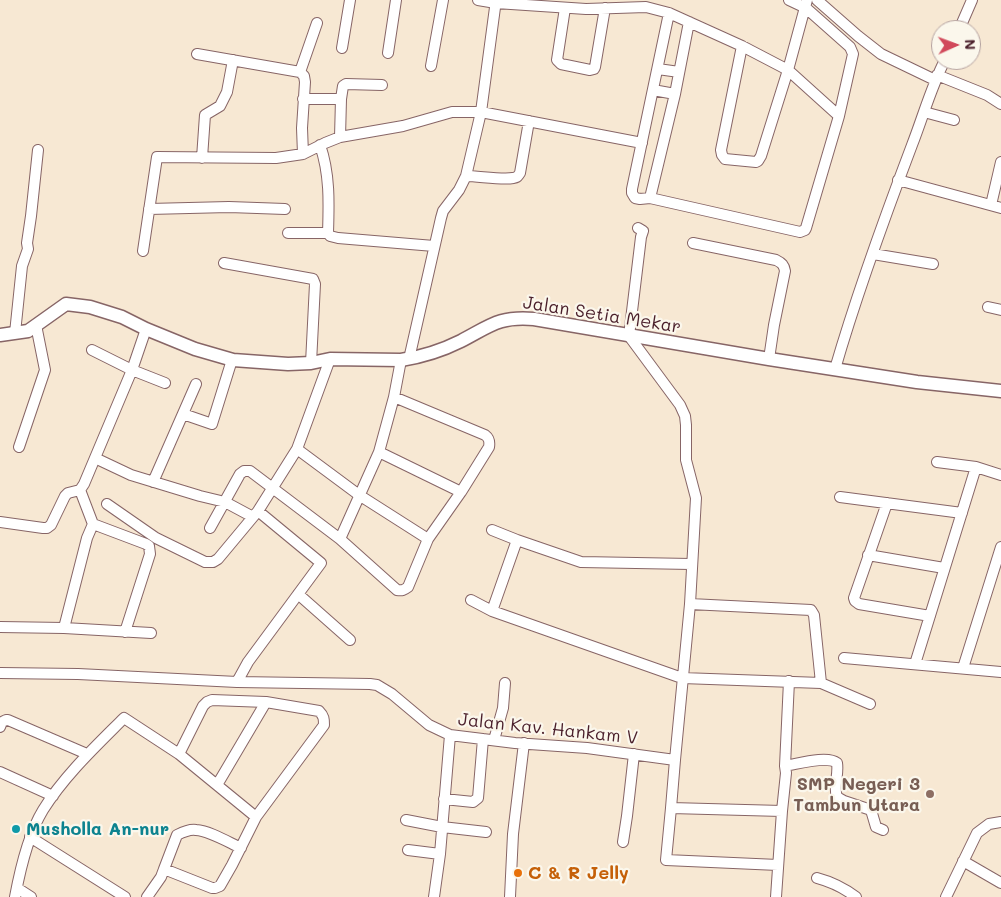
<!DOCTYPE html>
<style>
body{margin:0}
#map{position:relative;width:1001px;height:897px;overflow:hidden;background:#f7e8d3;font-family:Mali,sans-serif}
canvas{display:block}
.north{position:absolute;left:931px;top:20px;width:50px;height:50px;box-sizing:border-box;background:#fbf7ec;border:1px solid #b4a19f;border-radius:50%;rotate:88deg;font-size:14px;font-weight:700;line-height:20px;text-align:center;color:#4a1f2b}
.north::after{content:'';display:block;margin:auto;width:18px;height:22px;background:#d1495b;clip-path:polygon(50% 0,100% 100%,50% 72%,0 100%)}
</style>
<div id="map">
<canvas width="1001" height="897"></canvas>
<div class="north">N</div>
</div>
<script>
const ctx = document.querySelector('canvas').getContext('2d');
ctx.lineJoin = 'round';
function stroke(path, color, width, dash) { ctx.strokeStyle = color; ctx.lineWidth = width; ctx.lineCap = dash ? 'butt' : 'round'; ctx.setLineDash(dash || []); ctx.stroke(path); }
function write(font, color, halo, rows, align = 'center') {
  ctx.font = font + ' Mali,sans-serif'; ctx.lineWidth = 4.5; ctx.setLineDash([]); ctx.textBaseline = 'middle'; ctx.strokeStyle = halo; ctx.fillStyle = color; for (const [text, x, y, turn = 0] of rows) {
    ctx.save(); ctx.translate(x, y); ctx.rotate((+turn || 0) * Math.PI / 180); ctx.textAlign = isNaN(turn) ? turn : align; if (halo) ctx.strokeText(text, 0, 0); ctx.fillText(text, 0, 0); ctx.restore();
  }
}
const minor = new Path2D(`
 M478,0l18,3 90,6 60,-2 23,6 73,33 46,24 51,46
 M817,0l41,36 23,18 54,26
 M565,8l-8,52 4,4 29,6 4,-1 1,-2 10,-59
 M669,13l-37,176v4l3,5 5,1 10,-1 150,34 5,-2 1,-2 33,-112 14,-62 -3,-7 -44,-39 -17,-8
 M959,30l13,-30
 M742,46l-21,104 1,5 3,4 31,3 2,-1 3,-5 27,-86 19,-70
 M342,48l8,-48
 M388,53l8,-53
 M197,54l103,18 4,4 1,6 -3,46 1,26
 M431,66l12,-66
 M658,69l21,3
 M300,72l17,-49
 M937,75l50,20 14,9
 M653,90l22,4
 M303,99h38
 M924,112l30,8
 M340,137l1,-38 2,-13 3,-2 36,1
 M320,145c10,29 9,58 8,88l2,3 8,2 96,8
 M202,158l3,-43 15,-9 7,-14 6,-32
 M466,176c12,0 36,4 47,2 5,-1 4,-1 7,-5l9,-52
 M898,180l103,28
 M650,198l25,-104 14,-72
 M991,205l10,-43
 M149,209l80,-2 56,2
 M638,228l5,3 -2,6 -12,99 51,69 5,11 1,9v35l10,38 -6,106 -15,156 -4,48 -5,52 112,5
 M288,233h40
 M693,243l83,17c6,3 8,5 9,11l-11,54 -5,34
 M143,251l14,-94 119,1 27,-4 22,-11 15,-6 63,-11 49,-14h29l161,31
 M873,254l60,10
 M224,263l89,16 2,5 -4,79
 M988,307l13,3
 M146,329l-14,41 -48,114 -4,6 13,34 -6,14 -23,90 87,5
 M15,333l7,-67 6,-17 -1,-6 4,-27 7,-66
 M92,350l40,20 33,13
 M409,359l32,-141 2,-7 16,-21 7,-14 15,-64 15,-112
 M835,369c22,-76 49,-150 77,-224 11,-28 19,-58 33,-85
 M183,414l29,10 19,-61 2,-3
 M19,447l26,-77 -9,-45
 M297,449l62,46 69,44
 M379,452l82,40
 M95,458l36,17 69,21 25,6 28,15
 M937,462l39,5 25,8
 M153,482l43,-98
 M840,497l122,16
 M887,503l-33,95 1,3 4,3 71,12
 M107,504l49,34 49,24h8l5,-3 40,-48 39,-62 33,-90
 M0,522l43,6h4l4,-3 14,-29 3,-3 12,-3
 M93,524l53,20 3,2 1,8 -25,78
 M210,528l30,-54 4,-3h6l90,68 57,51c5,1 7,0 11,-3l20,-48 33,-47 28,-45c1,-6 0,-9 -4,-12l-91,-38
 M492,530l25,10 64,22 110,2
 M340,539l39,-87 15,-55 7,-37
 M868,555l76,13
 M298,594l52,46
 M471,600l21,11 190,67 139,5 49,21
 M690,604l121,6 3,5 7,68
 M492,611l25,-71
 M0,627l64,1
 M844,658l157,14
 M915,664l61,-197
 M963,668l38,-121
 M0,673l78,1 159,8 133,2 7,1 15,9 37,31 21,10 65,8 72,5 88,12
 M237,682l11,-20 73,-99 -63,-52
 M0,727l2,-5 4,-2h2l79,34
 M494,740l9,-32 2,-25
 M785,766l4,-85
 M0,772l53,24
 M217,785l49,-83
 M444,799l29,3 5,-4 5,-59
 M671,808l111,3
 M406,820l36,7 44,5
 M30,837l95,60
 M623,842l4,-26 7,-62
 M408,850l32,4
 M963,861l38,22
 M164,869l13,-34c6,-3 13,-6 19,-5 14,1 32,12 45,18
 M817,878c15,4 27,10 39,19
 M17,888l14,9
 M15,897c5,-27 14,-64 28,-87 21,-34 53,-64 81,-92l55,36 77,63
 M147,897l14,-20 3,-8 48,19h3l5,-2 12,-21 24,-48 68,-92c0,-6 0,-9 -5,-14l-53,-9 -54,-2 -5,2 -4,4 -24,48
 M434,897l6,-43 10,-119
 M510,897l3,-63 11,-91
 M776,897l6,-86 4,-38 -1,-7c13,-2 42,-11 52,-3 2,12 -4,23 0,34l7,4 27,9 5,17 7,3
 M946,897l31,-64 12,-9 12,-2`);
const tertiary = new Path2D(`
 M0,335l28,-4 38,-27 24,3 32,10 24,12 49,20 38,11 55,4 23,-1 19,-4 71,1c20,-3 42,-10 60,-19 29,-15 38,-25 73,-22l235,40 148,23 84,9`);
const markers = [
 [930,794,5,"#8d6e63"],
 [16,829,5,"#0f9aa8"],
 [518,873,5,"#e8710a"]
];
const streetNames = [
 ["Jalan Setia Mekar",602,315,9],
 ["Jalan Kav. Hankam V",548,729,6]
];
const educationNames = [
 ["SMP Negeri 3",920,784],
 ["Tambun Utara",920,805]
];
const cultureNames = [
 ["Musholla An-nur",26,829]
];
const foodNames = [
 ["C & R Jelly",528,873]
];
stroke(minor, '#876566', 12);
stroke(tertiary, '#876566', 15);
stroke(minor, '#fff', 10);
stroke(tertiary, '#fff', 12);
for (const [x, y, r, color] of markers) { const dot = new Path2D(); dot.arc(x, y, r, 0, 2 * Math.PI); ctx.fillStyle = color; ctx.fill(dot); stroke(dot, '#fbf7ec', 2); }
write('18px', '#4a1f2b', '#fbf7ec', streetNames);
write('bold 18px', '#785e54', '#fbf7ec', educationNames, 'right');
write('bold 18px', '#0d838f', '#fbf7ec', cultureNames, 'left');
write('bold 18px', '#c56008', '#fbf7ec', foodNames, 'left');
</script>
